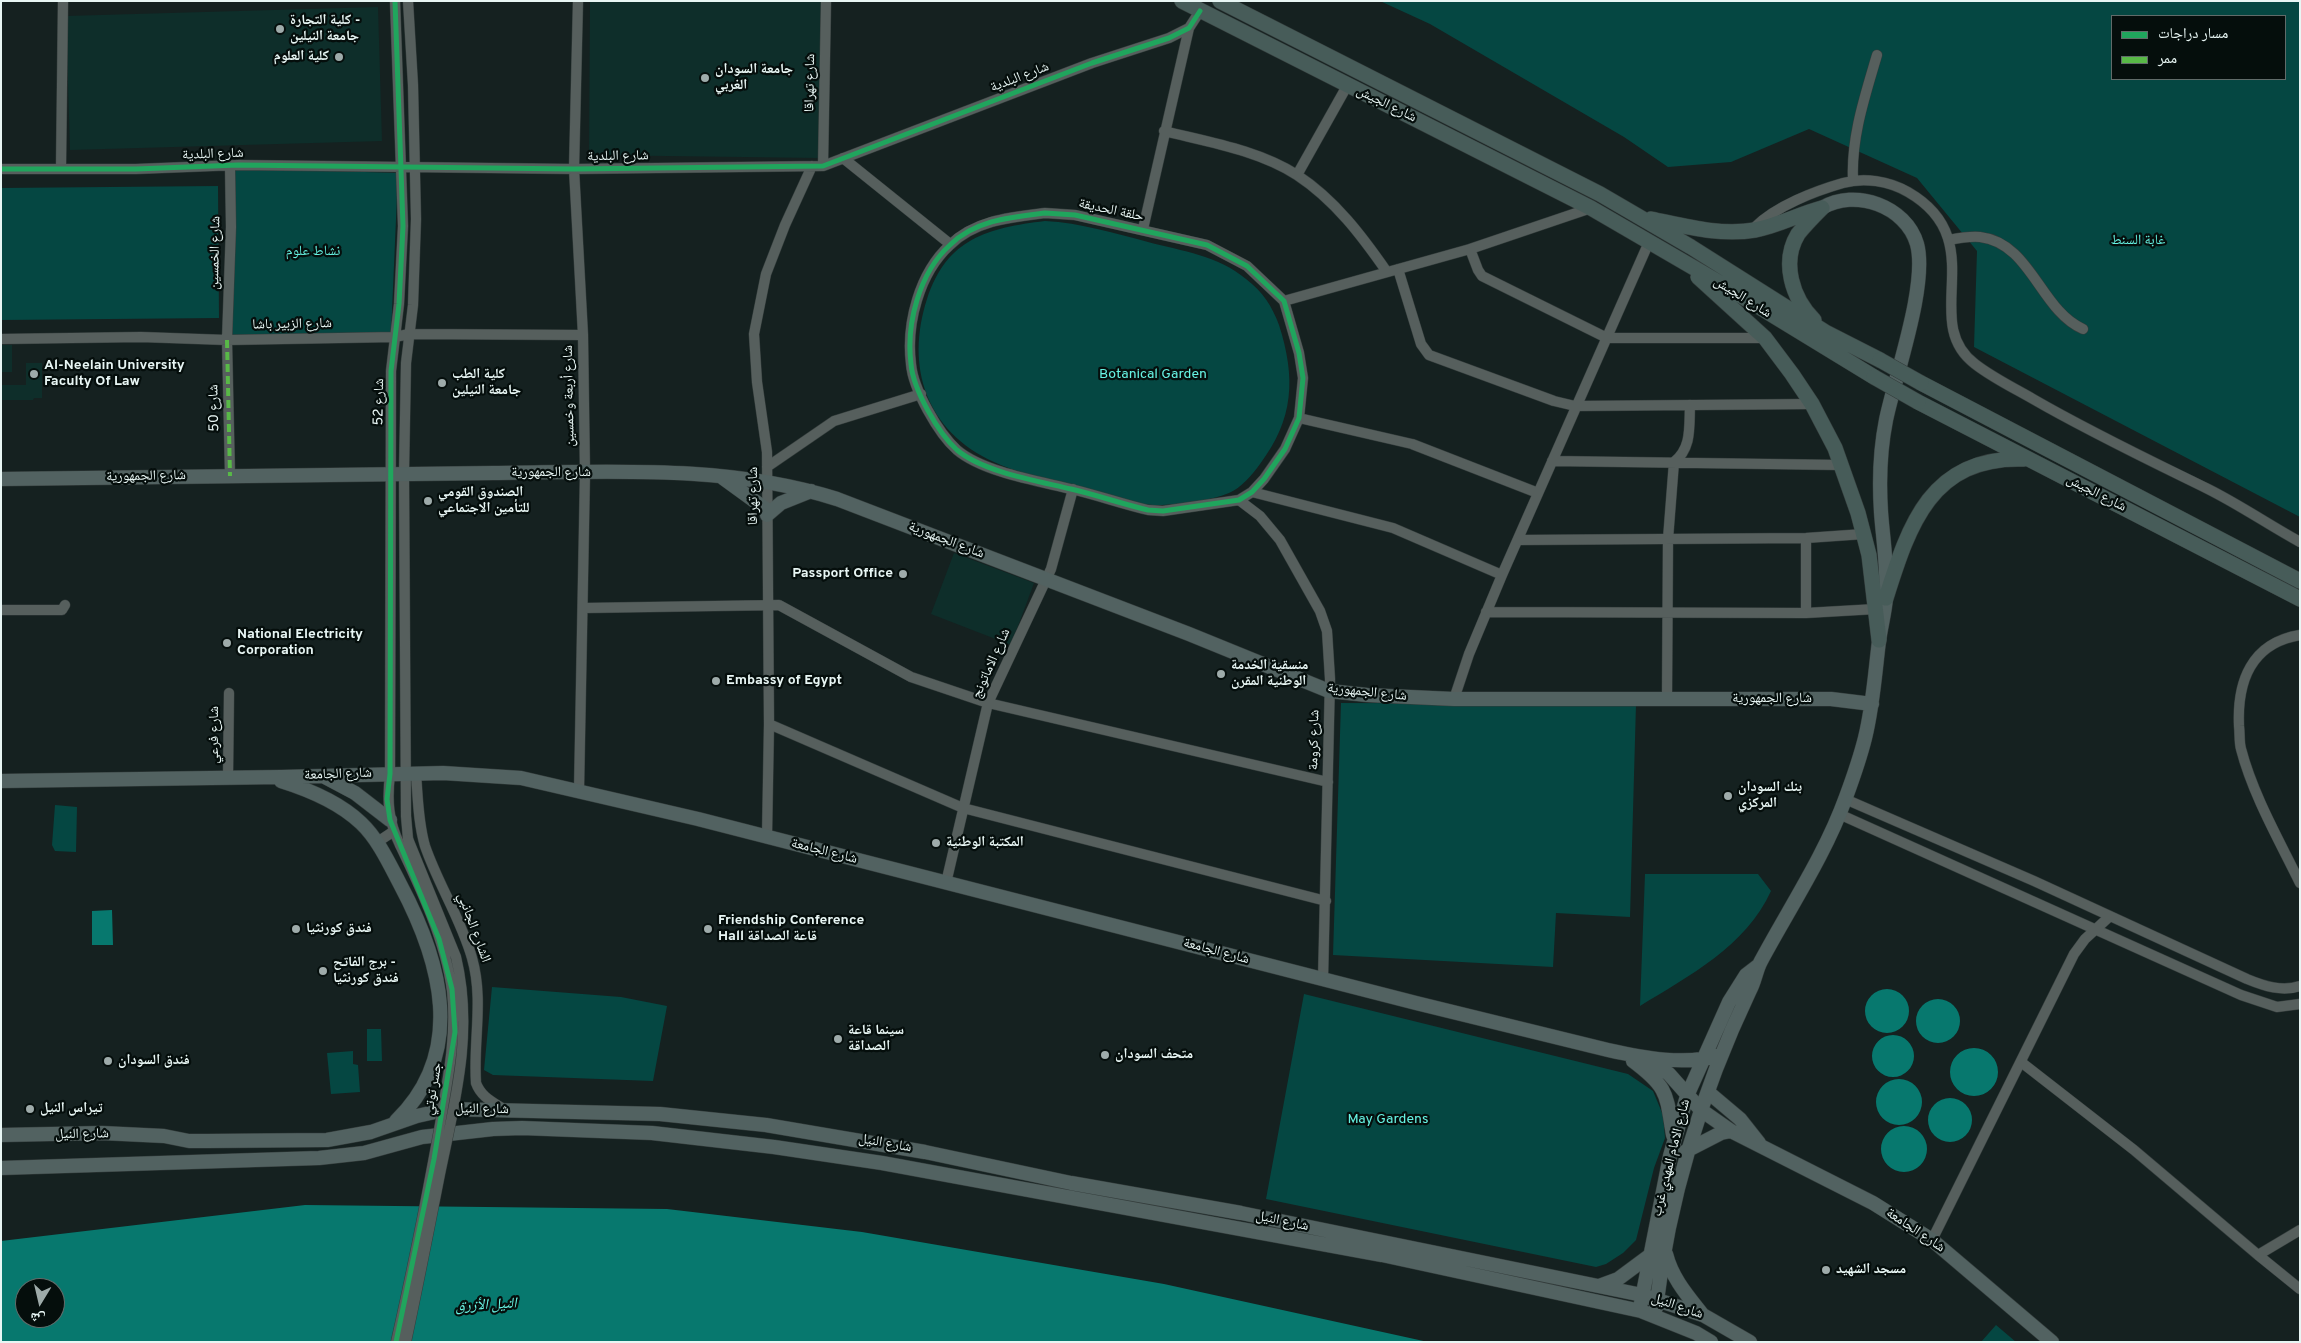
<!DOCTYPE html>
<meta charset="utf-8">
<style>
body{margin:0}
#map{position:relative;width:2301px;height:1343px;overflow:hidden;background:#152120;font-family:Overpass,"Noto Naskh Arabic",sans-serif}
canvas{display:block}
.frame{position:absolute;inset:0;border:2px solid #e8f6f4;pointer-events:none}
.legend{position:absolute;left:2111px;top:15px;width:175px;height:65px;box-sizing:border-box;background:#050e0c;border:1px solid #606b69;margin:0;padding:6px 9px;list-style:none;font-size:15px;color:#e8f6f4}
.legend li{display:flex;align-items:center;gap:10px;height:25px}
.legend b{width:25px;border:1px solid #606b69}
.north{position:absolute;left:15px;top:1278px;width:50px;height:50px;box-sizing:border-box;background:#050e0c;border:1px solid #606b69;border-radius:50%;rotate:189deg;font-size:14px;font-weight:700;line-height:20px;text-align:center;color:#e8f6f4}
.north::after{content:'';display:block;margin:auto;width:18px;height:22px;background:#9eabaa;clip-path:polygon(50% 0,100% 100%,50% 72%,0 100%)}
</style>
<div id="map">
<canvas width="2301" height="1343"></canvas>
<div class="frame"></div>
<ul class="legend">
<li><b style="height:6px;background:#20a55d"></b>مسار دراجات</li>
<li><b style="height:6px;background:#58b947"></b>ممر</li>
</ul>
<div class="north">ش</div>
</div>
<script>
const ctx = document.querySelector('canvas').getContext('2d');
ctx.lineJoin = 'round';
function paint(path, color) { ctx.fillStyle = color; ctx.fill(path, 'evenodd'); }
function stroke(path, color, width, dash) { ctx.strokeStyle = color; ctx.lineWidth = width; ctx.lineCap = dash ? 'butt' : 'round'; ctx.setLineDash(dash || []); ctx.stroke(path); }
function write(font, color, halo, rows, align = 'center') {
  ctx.font = font + ' Overpass,"Noto Naskh Arabic",sans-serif'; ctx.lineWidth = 4.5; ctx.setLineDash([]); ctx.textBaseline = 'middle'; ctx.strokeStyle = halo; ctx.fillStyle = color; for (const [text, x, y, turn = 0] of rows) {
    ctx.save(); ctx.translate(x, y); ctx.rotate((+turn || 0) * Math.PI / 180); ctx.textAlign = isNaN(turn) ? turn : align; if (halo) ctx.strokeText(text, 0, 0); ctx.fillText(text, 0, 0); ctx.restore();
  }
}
const built = new Path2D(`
 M590,1l231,1 -2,156 -230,-3z
 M378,7l4,134 -312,9 -4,-134z
 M1,345h11v27h-11z
 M26,363h16v35h-8l-1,2h-32v-15h25z
 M954,553l80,30 -23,62 -80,-31z`);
const green = new Path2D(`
 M1380,1h920v516l-326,-170 3,-96 -60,-73 -108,-49 -78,33 -63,5 -44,-30 -194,-113zM2112,16h173v63h-173z
 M235,168l163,5 -7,161 -162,2z
 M218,186l1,132 -218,2v-132z
 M1045,221c36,2 69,12 103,21 34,9 71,14 98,37 17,13 26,27 33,46 17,53 15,94 -19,139 -8,11 -19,24 -31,29 -19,8 -46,11 -67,12 -32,1 -67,-12 -98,-21 -23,-7 -49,-12 -70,-22 -68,-31 -89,-95 -67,-163 20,-61 61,-71 118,-78z
 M1341,703l295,1 -6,213 -74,-4 -3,54 -220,-12z
 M55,805l22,2 -1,45 -21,-1 -3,-6z
 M1645,874h113l13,17c-25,55 -82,85 -131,115z
 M492,987l129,10 46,9 -14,75 -160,-6 -9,-5z
 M1304,994l324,80 25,17 10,24 2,23 -11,30 -18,72 -13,13 -17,11 -10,3 -330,-68z
 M367,1029h14l1,32h-15z
 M353,1051v13l5,1 2,27 -29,2 -4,-41z
 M1996,1325l20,17h-35z`);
const water = new Path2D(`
 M112,910l1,35h-21v-34z
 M1865 1011a22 22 0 1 1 44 0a22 22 0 1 1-44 0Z
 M1916 1021a22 22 0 1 1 44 0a22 22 0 1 1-44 0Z
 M1872 1056a21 21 0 1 1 42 0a21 21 0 1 1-42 0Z
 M1950 1072a24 24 0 1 1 48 0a24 24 0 1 1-48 0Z
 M1876 1102a23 23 0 1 1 46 0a23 23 0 1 1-46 0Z
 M1928 1120a22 22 0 1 1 44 0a22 22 0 1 1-44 0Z
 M1881 1149a23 23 0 1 1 46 0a23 23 0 1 1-46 0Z
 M305,1205l362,4 195,23 302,52 264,58h-1427v-101zM25,1288h30v30h-30z`);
const minor = new Path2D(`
 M395,1l8,225 -4,78 -8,67 -1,403c-3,26 -2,47 10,71
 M578,1l-4,168 9,166 2,138 -6,318
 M1164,131c44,11 94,19 133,44 38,25 65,61 90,97
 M843,158l107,86
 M823,166l3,-165
 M61,168l2,-167
 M1,169h135l102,-4 336,4 249,-3 269,-103 77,-25 20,-10 11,-17
 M1297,175l50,-89
 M1853,180c-2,-43 12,-84 24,-125
 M1045,213l30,2 132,30 40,21 37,35 15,52 4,25 -4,40 -14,31 -21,30 -12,13 -13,8 -76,11 -15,-1c-26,-6 -51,-15 -77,-21 -33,-8 -88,-17 -114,-39 -19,-17 -44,-61 -46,-86 -5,-40 8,-91 39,-119 25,-25 62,-28 95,-32z
 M1143,229l46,-201
 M1756,230l-1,-3c21,-21 60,-36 88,-44 21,-6 46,-2 65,9 85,49 10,129 67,172 18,14 39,24 58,35 57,33 116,61 175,90 32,16 61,36 92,53
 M1949,240c10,-2 21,-4 31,-3 51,6 60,73 103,92
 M1470,249l8,21 4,6 125,62h158
 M1398,269l23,75 8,11 125,46 21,5 237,-2
 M1284,301l186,-52 121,-41
 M1,339l140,-2 86,3 168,-3 14,-3 174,1
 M1299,418l113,26 126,49
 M1552,461l288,4
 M767,467l67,-46 87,-27
 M230,476l-3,-136 4,-113 -1,-61
 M1252,492l141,36 109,47
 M1239,500l21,16 20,24 40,71 7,20 3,48 -7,301
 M1806,538v75
 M1518,540l288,-2 58,-4
 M584,608l195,-3 132,72 77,26 340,79
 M1,610h61l3,-5
 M1486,612l320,1 70,-4
 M2300,635c-49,8 -63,47 -61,91 1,8 0,16 2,23 12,46 38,91 59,134
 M1454,699l15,-45 33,-79 147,-333
 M1667,699l1,-160 6,-77c18,-14 15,-35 16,-57
 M769,724l194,84 363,93
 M416,774c2,24 2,48 9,72 13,38 36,73 47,112 12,42 1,83 4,125 5,14 17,19 29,27
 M228,778l1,-85
 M1845,799l189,82 213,98c17,7 35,13 53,7
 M1839,814l402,181 36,12 23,-3
 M767,837l2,-113 -2,-272 -10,-70 -3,-48 12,-60 19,-49 27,-59
 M408,839l-2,-23 -2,-343 2,-110 7,-58 3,-86 -3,-134 -5,-84
 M376,843l18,-12
 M946,883l42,-180 63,-134 22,-80
 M2021,1062l113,88 124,105 42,-25
 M1932,1240l142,-286 11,-15 24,-22
 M2258,1255l42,34`);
const major = new Path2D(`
 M723,478l44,32
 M1,479c165,-2 329,-5 493,-6 114,-1 234,-9 343,26l352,135 140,57 38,4 87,4h377l41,5
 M767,515l14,-12 30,-12
 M323,776l32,17 35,27
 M1,781l280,-4 162,-4 78,5 177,41 718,184 192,47c36,8 78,16 113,5
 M281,781c29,9 58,21 80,42 17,16 28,40 39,61 41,77 67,168 -4,237
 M1643,1060l15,6 11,8 32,36 30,21 142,72 59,37 120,102
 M1633,1061c36,27 33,33 40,74
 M1708,1092l32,27 19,24
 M1,1135l101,-2 62,3 25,5h18l120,-1 44,-8 46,-16 31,-7 212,5 106,11 159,27 146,31 170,30 401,82 61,20 47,27
 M1686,1151l35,-18 10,-2
 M1,1168l318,-10 45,-5 58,-16 71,-8 29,-1 130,5 122,14 108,16 500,92 259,56 55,22 15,9
 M1666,1254c6,24 21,41 36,60
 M1599,1286l19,-7 31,-23
 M1641,1303l29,-147 17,-60 42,-94 17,-27 13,-10
 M1656,1308c13,-112 46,-217 94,-318 5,-9 6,-20 11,-29 29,-54 64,-106 85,-164 7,-19 14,-39 19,-59 8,-32 10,-65 14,-97 2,-15 6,-29 7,-43 2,-29 -3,-58 -5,-86 -2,-31 -1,-62 5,-92 9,-44 42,-135 31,-176 -11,-38 -62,-56 -95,-36`);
const highway = new Path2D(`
 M1182,1l409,207 129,75 154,94
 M1220,1l380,193 91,53 136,86 53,27
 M1651,219c34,7 68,17 104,11 23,-4 44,-16 67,-22
 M1698,277l67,61 27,36 20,30 23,44 23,65 11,42 10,85
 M1814,320c-22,-22 -33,-58 -16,-86 7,-9 16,-18 24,-26
 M1921,383l379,198
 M1918,402l382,197
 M1886,598c23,-73 45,-142 138,-139`);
const minorBridge = new Path2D(`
 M396,1342c16,-70 30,-141 43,-212 8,-47 18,-92 13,-139 -6,-49 -31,-102 -52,-146
 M406,1342c12,-56 23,-112 34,-168 15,-73 34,-142 16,-217l-48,-118`);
const highwayBridge = new Path2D(`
 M1880,360l41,23
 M1874,377l44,25`);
const quiet = new Path2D(`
 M227,340l3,136`);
const cycleway = new Path2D(`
 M395,1l8,225 -4,78 -8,67 -1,403 -3,25 3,21 49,119 13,50 3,43 -21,127 -38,183
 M1,169h135l102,-4 336,4 249,-3 269,-103 77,-25 20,-10 11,-17
 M1045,213l30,2 132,30 40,21 37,35 15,52 4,25 -4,40 -14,31 -21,30 -12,13 -13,8 -76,11 -15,-1c-26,-6 -51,-15 -77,-21 -33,-8 -88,-17 -114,-39 -19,-17 -44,-61 -46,-86 -5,-40 8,-91 39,-119 25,-25 62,-28 95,-32z`);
const markers = [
 [280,29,5,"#9eabaa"],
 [339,57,5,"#9eabaa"],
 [705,78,5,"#9eabaa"],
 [34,374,5,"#9eabaa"],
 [442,383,5,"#9eabaa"],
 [428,501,5,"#9eabaa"],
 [903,574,5,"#9eabaa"],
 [227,643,5,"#9eabaa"],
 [1221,674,5,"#9eabaa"],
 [716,681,5,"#9eabaa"],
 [1728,796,5,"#9eabaa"],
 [936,843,5,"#9eabaa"],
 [296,929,5,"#9eabaa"],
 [708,929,5,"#9eabaa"],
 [323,971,5,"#9eabaa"],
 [838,1039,5,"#9eabaa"],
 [1105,1055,5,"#9eabaa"],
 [108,1061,5,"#9eabaa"],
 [30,1109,5,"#9eabaa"],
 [1826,1270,5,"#9eabaa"]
];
const poiNames = [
 ["كلية التجارة -",290,21],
 ["جامعة النيلين",290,37],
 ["كلية العلوم",329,57,"right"],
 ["جامعة السودان",715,70],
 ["الغربي",715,86],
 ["Al-Neelain University",44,366],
 ["Faculty Of Law",44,382],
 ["كلية الطب",452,375],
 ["جامعة النيلين",452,391],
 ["الصندوق القومي",438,493],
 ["للتأمين الاجتماعي",438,509],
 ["Passport Office",893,574,"right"],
 ["National Electricity",237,635],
 ["Corporation",237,651],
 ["منسقية الخدمة",1231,666],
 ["الوطنية المقرن",1231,682],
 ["Embassy of Egypt",726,681],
 ["بنك السودان",1738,788],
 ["المركزي",1738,804],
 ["المكتبة الوطنية",946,843],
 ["Friendship Conference",718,921],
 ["Hall قاعة الصداقة",718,937],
 ["فندق كورنثيا",306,929],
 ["برج الفاتح -",333,963],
 ["فندق كورنثيا",333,979],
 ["سينما قاعة",848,1031],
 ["الصداقة",848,1047],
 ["متحف السودان",1115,1055],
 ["فندق السودان",118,1061],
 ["تيراس النيل",40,1109],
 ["مسجد الشهيد",1836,1270]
];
const streetNames = [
 ["شارع البلدية",1020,78,-21],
 ["شارع تهراقا",811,83,-89],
 ["شارع الجيش",1386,105,26],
 ["شارع البلدية",213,155,-2],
 ["شارع البلدية",618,157,-1],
 ["حلقة الحديقة",1111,211,12],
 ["شارع الخمسين",216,253,-89],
 ["شارع الجيش",1742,298,32],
 ["شارع الزبير باشا",292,325,-1],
 ["شارع أربعة وخمسين",570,396,-91],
 ["شارع 52",380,402,-89],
 ["شارع 50",215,408,-91],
 ["شارع الجمهورية",551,473],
 ["شارع الجمهورية",146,477,-1],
 ["شارع الجيش",2096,494,27],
 ["شارع تهراقا",754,496,-90],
 ["شارع الجمهورية",946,541,21],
 ["شارع الاماتونج",992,664,-66],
 ["شارع الجمهورية",1367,693,6],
 ["شارع الجمهورية",1772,699],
 ["شارع فرعي",215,735,-90],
 ["شارع كرومة",1315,740,-89],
 ["شارع الجامعة",338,775,-2],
 ["شارع الجامعة",824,852,14],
 ["الشارع الجانبي",473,928,70],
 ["شارع الجامعة",1216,952,15],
 ["جسر توتي",434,1089,-80],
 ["شارع النيل",482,1110,1],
 ["شارع النيل",82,1135,-1],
 ["شارع النيل",885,1144,10],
 ["شارع الامام المهدي غرب",1672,1158,-76],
 ["شارع النيل",1282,1222,12],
 ["شارع الجامعة",1915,1231,34],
 ["شارع النيل",1677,1307,19]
];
const parkNames = [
 ["غابة السنط",2138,241],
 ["نشاط علوم",313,252],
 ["Botanical Garden",1153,375],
 ["May Gardens",1388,1120]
];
const waterNames = [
 ["النيل الأزرق",486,1306,-3]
];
paint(built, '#0e2e2a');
paint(green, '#054742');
paint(water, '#07786e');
stroke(minor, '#343d3c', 11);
stroke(major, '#343d3c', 15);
stroke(highway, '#343d3c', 16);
stroke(minor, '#565f5d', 10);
stroke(major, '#526261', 14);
stroke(highway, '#475c59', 15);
stroke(minorBridge, '#343d3c', 11, []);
stroke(highwayBridge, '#343d3c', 16, []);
stroke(minorBridge, '#565f5d', 10);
stroke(highwayBridge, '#475c59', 15);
stroke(quiet, '#58b947', 4, [8, 4]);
stroke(cycleway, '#20a55d', 5);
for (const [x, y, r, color] of markers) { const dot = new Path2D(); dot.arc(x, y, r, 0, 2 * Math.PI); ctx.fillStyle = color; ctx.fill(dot); stroke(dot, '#050e0c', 2); }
write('bold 14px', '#e8f6f4', '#050e0c', poiNames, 'left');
write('14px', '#e8f6f4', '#050e0c', streetNames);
write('14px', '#66f3e3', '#050e0c', parkNames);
write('italic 15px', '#6af7e7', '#050e0c', waterNames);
</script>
